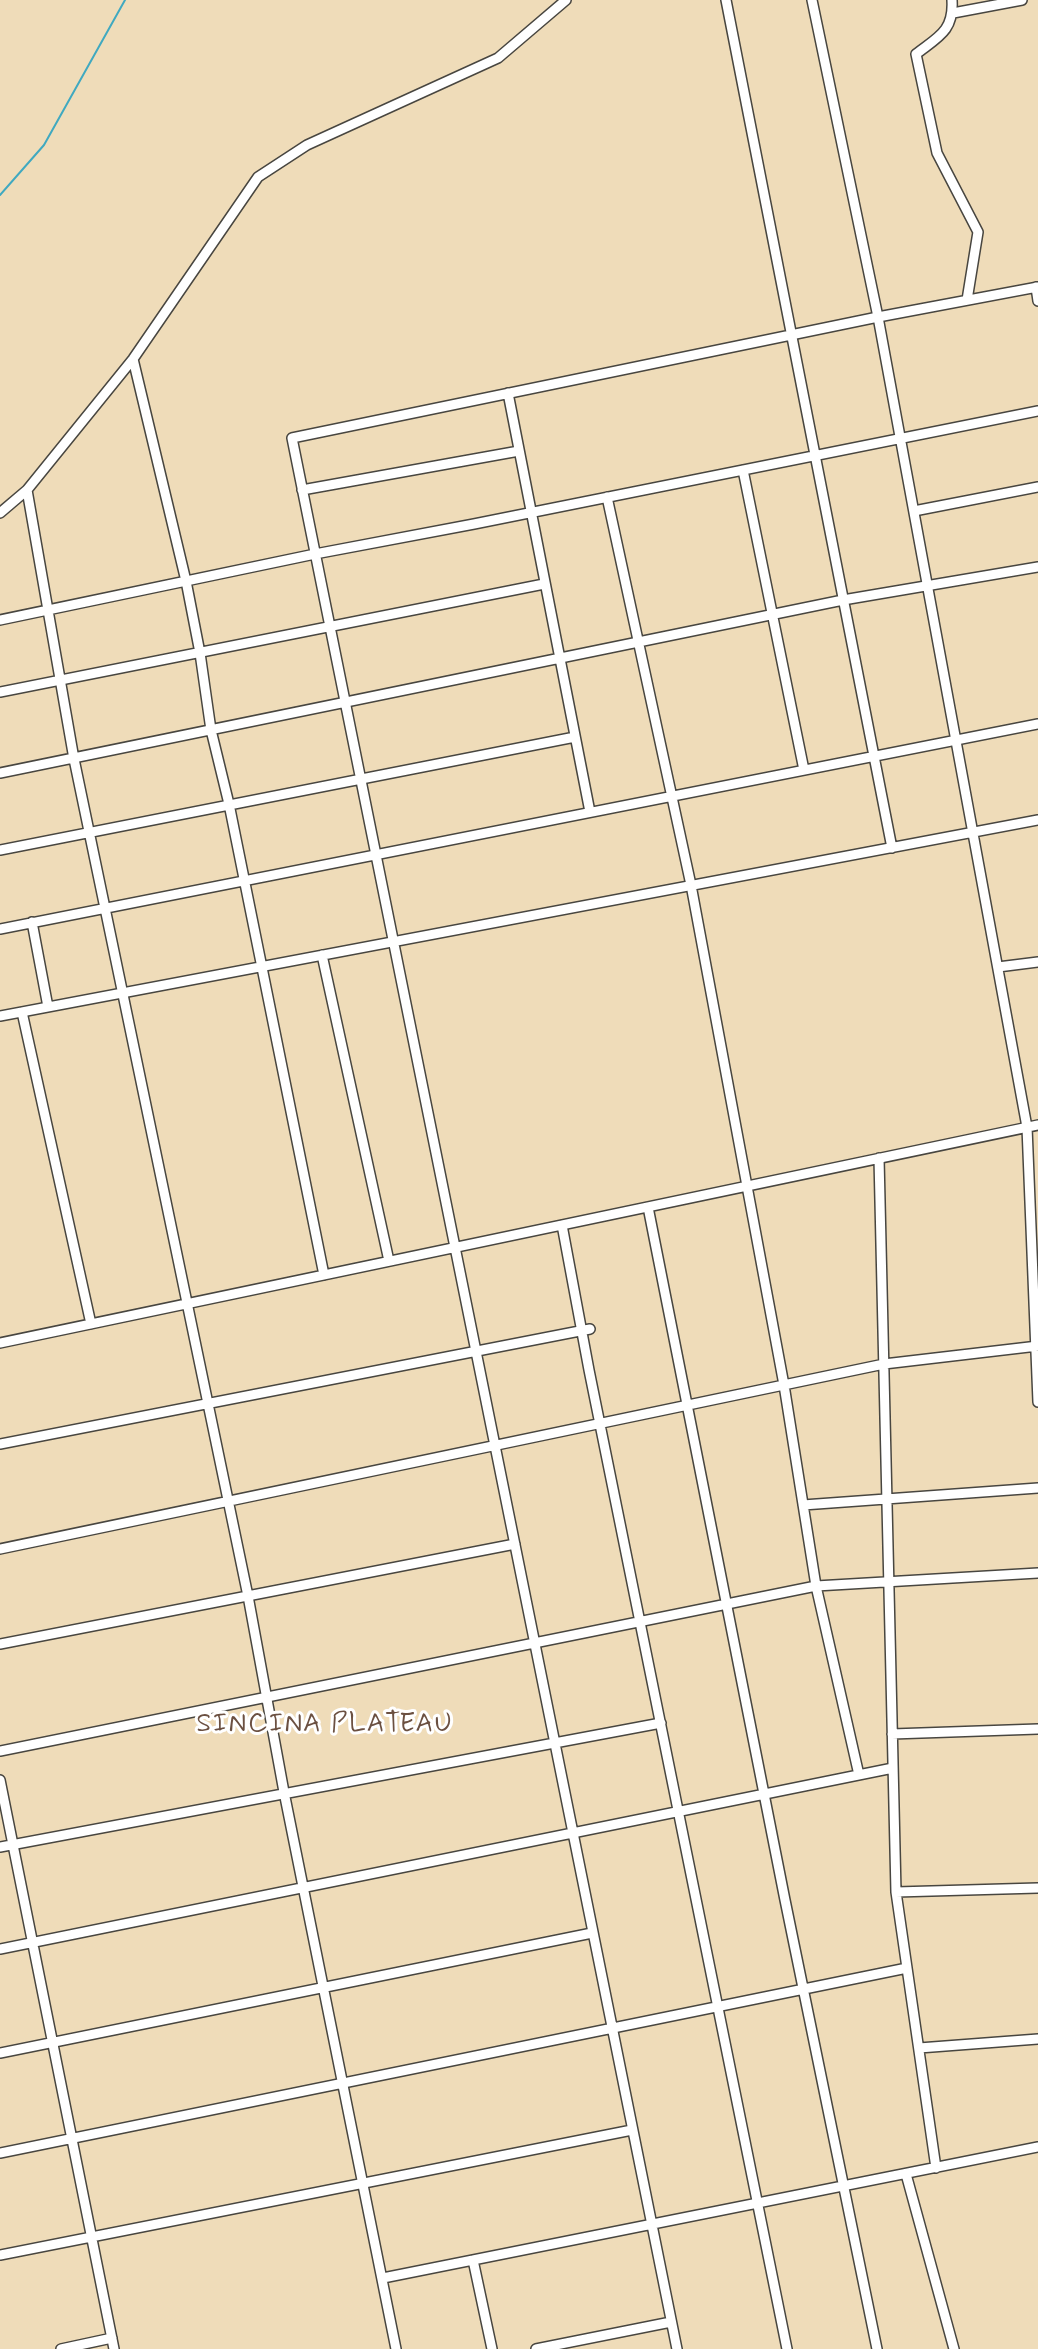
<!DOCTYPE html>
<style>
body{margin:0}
canvas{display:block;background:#efdcb9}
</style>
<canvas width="1038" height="2349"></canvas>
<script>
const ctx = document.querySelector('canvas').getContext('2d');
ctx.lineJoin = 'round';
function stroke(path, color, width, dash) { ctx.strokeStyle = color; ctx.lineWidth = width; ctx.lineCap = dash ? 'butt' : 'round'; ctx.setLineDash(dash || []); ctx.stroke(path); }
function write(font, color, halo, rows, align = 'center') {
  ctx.font = font + ' Mynerve,sans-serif'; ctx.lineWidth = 6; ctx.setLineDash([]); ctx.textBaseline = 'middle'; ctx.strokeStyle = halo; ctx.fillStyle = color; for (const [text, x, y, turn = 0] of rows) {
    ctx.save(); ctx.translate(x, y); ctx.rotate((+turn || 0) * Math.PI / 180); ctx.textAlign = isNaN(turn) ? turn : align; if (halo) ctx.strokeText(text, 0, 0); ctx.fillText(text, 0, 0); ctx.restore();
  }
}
const stream = new Path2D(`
 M0,195l44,-50 81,-145`);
const minor = new Path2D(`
 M726,0l166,848
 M812,0l66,317 149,810 11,275
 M952,0c2,31 -14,37 -36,54l21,99 41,79 -11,68
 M953,13l69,-13
 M1036,287l2,14
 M133,359l53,222 14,72 11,77 18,74 95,471
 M508,393l82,419
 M743,470l61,300
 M27,490l47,269 174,837 36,196 112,557
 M302,490l217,-39
 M607,497l84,388 93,500 32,201 43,189
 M914,511l124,-24
 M0,513l27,-23 106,-131 125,-182 49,-32 191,-87 68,-58
 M0,620l315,-66 159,-30 564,-113
 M0,692l544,-108
 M0,773l843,-173 195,-33
 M0,850l575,-113
 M32,922l16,85
 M0,929l1038,-205
 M322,955l67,306
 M998,967l40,-5
 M22,1012l69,312
 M0,1016l1038,-196
 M879,1158l17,734 40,276
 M648,1207l137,693 92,449
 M562,1225l27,145 198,979
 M0,1343l1038,-218
 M0,1444l590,-115
 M803,1505l235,-17
 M0,1549l884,-185 154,-18
 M0,1644l515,-100
 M892,1734l146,-5
 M0,1751l816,-165 222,-13
 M0,1780l114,569
 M0,1847l661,-124
 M896,1892l142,-4
 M0,1949l893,-181
 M919,2048l119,-9
 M0,2053l592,-120
 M0,2153l907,-185
 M906,2174l48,175
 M0,2255l632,-125
 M473,2260l19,89
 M383,2278l655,-131
 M61,2349l51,-11
 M536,2349l135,-27
 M677,2349l-385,-1911 586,-121 160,-30`);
const quarterNames = [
 ["SINCINA PLATEAU",325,1725]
];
stroke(stream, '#40a9c0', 2);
stroke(minor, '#484640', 12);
stroke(minor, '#fff', 9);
ctx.letterSpacing = '1.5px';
write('27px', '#6b5041', '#fff', quarterNames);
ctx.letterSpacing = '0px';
</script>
